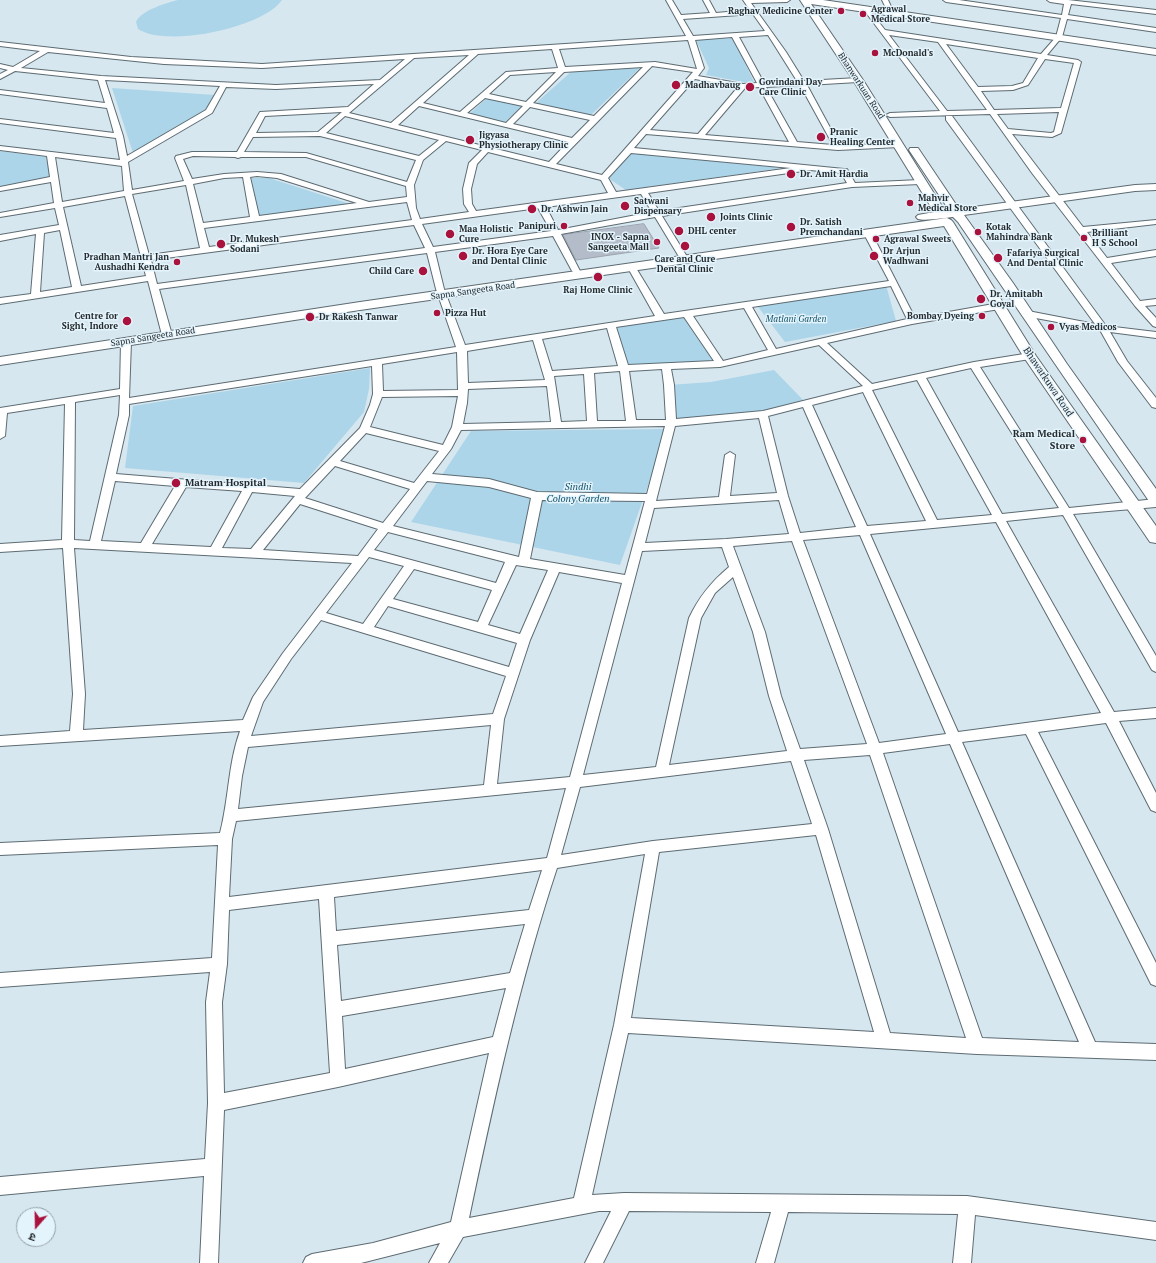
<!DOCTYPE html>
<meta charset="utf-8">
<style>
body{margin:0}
#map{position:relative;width:1156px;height:1263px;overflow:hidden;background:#d7e7ef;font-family:"PT Serif","Noto Sans Devanagari",serif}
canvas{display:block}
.north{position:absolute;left:16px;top:1207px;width:40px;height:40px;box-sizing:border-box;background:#e4f4fc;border:1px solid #97a3a9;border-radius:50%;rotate:200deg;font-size:11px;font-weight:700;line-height:16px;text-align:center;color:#242a2d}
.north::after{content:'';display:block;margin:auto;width:14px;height:18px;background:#a9123d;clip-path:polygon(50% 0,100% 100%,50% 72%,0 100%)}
</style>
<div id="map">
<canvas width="1156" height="1263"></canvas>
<div class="north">उ</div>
</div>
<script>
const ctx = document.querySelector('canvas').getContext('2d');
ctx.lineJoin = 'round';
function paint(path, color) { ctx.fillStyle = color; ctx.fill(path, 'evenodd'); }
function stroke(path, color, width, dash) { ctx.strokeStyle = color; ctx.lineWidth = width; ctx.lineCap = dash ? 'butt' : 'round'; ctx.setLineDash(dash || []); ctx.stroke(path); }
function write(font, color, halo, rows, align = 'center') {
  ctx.font = font + ' "PT Serif",serif'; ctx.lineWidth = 3; ctx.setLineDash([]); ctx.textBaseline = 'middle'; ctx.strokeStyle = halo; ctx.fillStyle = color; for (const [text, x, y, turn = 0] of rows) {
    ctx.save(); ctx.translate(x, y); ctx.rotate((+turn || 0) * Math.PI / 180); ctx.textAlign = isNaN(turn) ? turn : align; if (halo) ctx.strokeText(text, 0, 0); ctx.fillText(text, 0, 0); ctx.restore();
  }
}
const green = new Path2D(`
 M178,0h104c-19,28 -116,48 -144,29l-2,-7c5,-12 31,-19 42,-22z
 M733,38l21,44 -5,1 -43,-8 3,-7 -13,-28z
 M640,68l-49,47 -55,-12 36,-32z
 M112,88l103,7 -7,15 -75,43z
 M487,98l36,7 -18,17 -36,-8z
 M0,151l46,6 4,21 -50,9z
 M629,153l153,15 -156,22 -18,-12z
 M251,178h18l81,26 -91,12z
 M886,285l10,36 -111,21 -30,-39z
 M687,314l33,50 -96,4 -13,-43z
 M370,368l-1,21 -5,23 -60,71 -179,-15 8,-62z
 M774,370l32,33 -43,11 -92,9 -2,-38 42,-3z
 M668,429l-48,136 -209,-43 60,-91z`);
const building = new Path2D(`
 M644,224l15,24 -83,12 -13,-25z`);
const street = new Path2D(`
 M666,0h6l9,15 29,-2 -7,-13h6l7,13 34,-3 -7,-10h47l-3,2 -36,1 35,49 18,29 54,-3 3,2 -3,2 -51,3 33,61 59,-3 4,2 -4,2 -61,3 -192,-16 -12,14 210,21h3l8,14 65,-3 4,2 -4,2 -68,3 -190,29 27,44 -4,3 -4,-3 -26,-43 -94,17 19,37 -4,3 -4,-3 -19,-35 -118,16 9,37 21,56 190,-29 -27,-48 4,-3 4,3 28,46 225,-33 -25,-47 4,-3 4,3 43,84 84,-15 3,1 2,2 -2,2 -3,1 -87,15 -85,19 45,41 102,-22 56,-9 3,1 2,2 -5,3 -50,8 89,141 87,-9v8l-83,7 83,142v16l-4,-2 -89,-155 -57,6 108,191 42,-4v10l-37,3 37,72v19l-5,-2 -45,-87 -68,9 118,231v23l-5,-2 -125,-250 -64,8 133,300 61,2v16l-179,-6 -349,-21 -36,162 32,-2 343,3 189,26v18l-181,-25 -4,48h-18l5,-49 -170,-2 -14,51h-18l15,-51 -142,-1 -26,52h-18l26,-52h-12l-136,26 -15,26h-19l11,-20 -79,20h-58l3,-6 6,-3 61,-11 78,-21 38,-169 -151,34 -114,23 -6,153h-18l4,-87 -204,19v-18l205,-18 3,-56 -2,-101 4,-30 -210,15v-14l212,-15 6,-113 -218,10v-12l220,-10c9,-34 8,-69 20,-102l-240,15v-10l70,-5 3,-37 -10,-146 -63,4v-8l62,-4 3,-136 -58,9 -2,23 -5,3v-31l120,-19 1,-47 5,-3 5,3 -2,56 327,-51 -20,-58 -9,-36 -268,36 13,46 -5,3 -5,-3 -14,-54 -148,23v-6l31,-4 5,-60 -36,7v-6l59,-10 -4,-17 -55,9v-4l54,-10 -3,-21 -51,9v-4l50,-10 -3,-21 -47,-6v-4l120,14 -4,-22 -116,-15v-4l114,14 -7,-25 -107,-14v-4l105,13 -7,-23 -83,-9 -15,8v-5l8,-4 -8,-2v-4l13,3 27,-16 -40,-5v-4l131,15 131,7 424,-28zM753,14l12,17 -72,5 -10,-17zM768,35l29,46 -33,2 -25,-46zM732,37l25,46 -14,1 -45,-8 6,-8 -9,-28zM688,40l9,29 -42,-7 -90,5 -6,-18zM552,49l6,19 -52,4 -46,40 -37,-9 55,-49zM48,52l116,12 98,4 143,-9 -25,21 -104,5 -175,-9 -80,-8zM469,55l-78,68 -42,-10 65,-55zM652,66l41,6 -91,103 -46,-11zM643,67l-49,49 -61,-13 31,-31zM556,72l-30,30 -37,-8 21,-19zM695,79l43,8 -40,47 -48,-4zM105,80l115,6 -14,24 -79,46 -4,-20zM374,84l-26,23 -88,5 -23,40h-45l-16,4 -1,2 9,23 -52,9 -4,-28 84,-49 14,-26 50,2zM800,85l33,60 -36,-3 -31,-55zM759,87l30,55 -84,-7 40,-47zM485,98l38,8 -17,17 -39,-10zM419,106l149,36 -19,20 -151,-37zM530,107l60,13 -18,18 -59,-14zM342,112l-24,20 -62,1 9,-17zM345,116l94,24 -20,16 -93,-23zM320,136l96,24 -9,22 -101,-29 -62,-1 9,-15zM446,141l36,9 -13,13 -6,26 1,15 5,8 -49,7 -4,-11 -2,-23 9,-25zM488,152l113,28 7,13 -132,18 -4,-7 -1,-15 6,-25zM631,153l160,15 -175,24 -8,-14zM193,156l42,1 3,1 3,-1h65l100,29 1,11 -38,5 -88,-28 -24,-2 -33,2 -32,5 -9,-20zM55,157l67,9 2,25 -62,11zM810,170l31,3 6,10 -188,28 -11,-18zM257,176l20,2 80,25 -98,13 -9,-39zM243,177l7,40 -47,6 -10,-39 31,-6zM186,185l14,63 -51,7 -17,-61zM641,194l11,18 -94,18 -12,-23zM125,196l21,80 -65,10 -18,-79zM407,202l5,18 -203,27 -5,-19zM538,208l13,23 -118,16 -11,-23zM414,225l11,23 -268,36 -6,-24zM60,230l12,57 -32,5 4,-59zM891,286l16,33 -131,30 -24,-42zM744,308l24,42 -45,11 -30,-45zM684,317l30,44 -86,4 -12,-38zM607,328l11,38 -66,5 -10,-32zM533,340l12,40 -77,3 -1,-32zM819,345l44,41 -100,25 -87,8 -2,-34 -3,-16 49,-2zM457,352l1,38 -75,1 -1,-27zM372,366l1,28 -3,11 -10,23 -60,61 -184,-15 13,-59v-11zM971,368l88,140 -57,6 -76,-136zM662,369l2,16 2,35h-30l-7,-49zM620,371l6,50h-29l-3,-48zM584,374l3,47 -26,1 -7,-46zM917,380l75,135 -55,5 -65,-130zM547,386l4,36 -88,2 4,-21 1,-14zM863,392l63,129 -59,5 -55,-121zM120,395l-1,20 -29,126 -16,-1 1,-138zM458,396l-6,31 -9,18 -73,-18 12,-30zM803,407l53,120 -56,6 -12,-37 -20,-80zM759,418l18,75 -47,3 5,-41 -5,-3 -5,3 -6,42 -63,4 19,-75zM665,426l-18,68 -110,-2 -48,-13 -57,-5 19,-25 10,-19zM366,433l73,18 -25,32 -74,-22zM335,466l75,23 -27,34 -78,-25zM115,481l60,5 -34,57 -40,-2zM427,481l62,6 42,11 -12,59 -126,-31zM186,487l56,4 -31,56 -59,-3zM252,492l43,4 -44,53 -29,-1zM542,500l103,1 -20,74 -95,-16zM779,500l10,34 -63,5 -81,4 9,-35zM300,504l78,25 -20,27 -95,-6zM996,522l105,191 -143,19 -88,-198zM388,532l117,30 -9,21 -122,-33zM860,535l86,199 -67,9 -76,-203zM792,541l75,203 -67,5 -19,-53 -16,-64 -32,-86zM722,547l7,20c-18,15 -30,30 -40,51l-33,149 -73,8 59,-224zM74,548l278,15 -69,90 -30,44 -10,23 -160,10 2,-36zM369,557l35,9 -41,58 -37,-11zM516,565l32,5 -28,64 -32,-9zM414,569l78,21 -14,32 -85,-23zM559,572l63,11 -52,194 -73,7 7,-65 26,-79zM733,577l20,55 16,64 18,55 -118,14 32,-147 14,-25zM388,606l129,37 -8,24 -135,-40zM321,620l185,56 -13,38 -242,22 12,-34 28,-43zM491,725l-7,60 -246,24 4,-33 6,-29zM950,744l129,298 -97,-4 -99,-285zM870,755l96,283 -76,-5 -62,-204 -24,-69zM791,761l21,63 -159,17 -92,14 19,-68zM566,788l-19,70 -318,39 3,-58 4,-18zM816,835l58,197 -243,-14 28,-166zM645,854l-31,171 -40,173 -105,20c25,-118 50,-235 88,-350zM542,870l-13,40 -193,21 -2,-34zM319,899l11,174 -106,20 -2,-91 5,-38 2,-54zM525,924l-15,49 -169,28 -4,-56zM506,988l-13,49 -148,32 -3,-53z
 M882,0h6l6,13 -1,1h-4z
 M943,0h16l103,15 2,-11 -14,-2 -3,-2h21l88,10v4l-85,-10 -3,11 88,13v4l-89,-13 -5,18 -15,18 31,5 3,2 -20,71 -9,4 -40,-3 71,93 73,-7v4l-69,8 20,26 49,-8v6l-45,7 29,38 16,-2v6l-11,1 11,12v9l-3,-1 -18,-20 -103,-133 -42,-59 -100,3 -4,-2 4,-2 50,-2 -73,-97v-2h4l14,18 156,24 15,-17 5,-19 -115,-16zM889,35l49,7 49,68 -40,1zM946,44l92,14 -15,25 -11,3 -34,1zM1045,59l29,4 -13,45 -67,2 -13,-19 32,-1 15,-5zM1059,112l-5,20 -3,1 -43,-4 -11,-15z
 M946,116h6l154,210 50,6v6l-46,-6 17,29 29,37v10l-4,-1 -34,-45 -18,-32 -75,-14 -2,-2 2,-2 3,-1 67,13 -149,-204z`);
const secondary = new Path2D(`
 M800,0h23l333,49v6l-345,-51 52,76 82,131 4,-1 -40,-60 1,-2h8l41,61 176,-24 21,-1v6l-21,1 -171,24 49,68 54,81 89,125v16l-5,-1 -193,-282 -5,-5c-8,1 -28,4 -35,2l-2,-2 2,-2 16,-3 -81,-132z
 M947,218l4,2 2,2 83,134 120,170v17l-6,-1 -127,-186 -79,-130 -584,84 -360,55v-8l360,-55z`);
const markers = [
 [841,11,4,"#a9123d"],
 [863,14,4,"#a9123d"],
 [875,53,4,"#a9123d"],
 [676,85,5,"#a9123d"],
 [750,87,5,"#a9123d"],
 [821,137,5,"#a9123d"],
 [470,140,5,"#a9123d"],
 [791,174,5,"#a9123d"],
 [910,203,4,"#a9123d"],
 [625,206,5,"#a9123d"],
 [532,209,5,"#a9123d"],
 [711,217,5,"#a9123d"],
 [564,226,4,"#a9123d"],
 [791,227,5,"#a9123d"],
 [679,231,5,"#a9123d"],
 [978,232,4,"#a9123d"],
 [450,234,5,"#a9123d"],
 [1084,238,4,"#a9123d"],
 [876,239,4,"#a9123d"],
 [657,242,4,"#a9123d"],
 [221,244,5,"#a9123d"],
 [685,246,5,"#a9123d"],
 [463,256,5,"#a9123d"],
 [874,256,5,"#a9123d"],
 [998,258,5,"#a9123d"],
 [177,262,4,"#a9123d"],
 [423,271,5,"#a9123d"],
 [598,277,5,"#a9123d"],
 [981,299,5,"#a9123d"],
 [437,313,4,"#a9123d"],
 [982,316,4,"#a9123d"],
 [310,317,5,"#a9123d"],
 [127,321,5,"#a9123d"],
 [1051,327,4,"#a9123d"],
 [1083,440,4,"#a9123d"],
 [176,483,5,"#a9123d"]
];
const farPoinames = [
 ["Agrawal",871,9],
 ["Medical Store",871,19],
 ["Raghav Medicine Center",833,11,"right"],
 ["McDonald's",883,53],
 ["Govindani Day",759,82],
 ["Care Clinic",759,92],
 ["Madhavbaug",685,85],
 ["Pranic",830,132],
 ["Healing Center",830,142],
 ["Jigyasa",479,135],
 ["Physiotherapy Clinic",479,145],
 ["Dr. Amit Hardia",800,174],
 ["Mahvir",918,198],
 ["Medical Store",918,208],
 ["Satwani",634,201],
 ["Dispensary",634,211],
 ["Dr. Ashwin Jain",541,209],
 ["Joints Clinic",720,217],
 ["Dr. Satish",800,222],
 ["Premchandani",800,232],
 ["Panipuri",556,226,"right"],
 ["Kotak",986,227],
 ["Mahindra Bank",986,237],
 ["Maa Holistic",459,229],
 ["Cure",459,239],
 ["DHL center",688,231],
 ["Brilliant",1092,233],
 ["H S School",1092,243],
 ["INOX - Sapna",649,237,"right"],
 ["Sangeeta Mall",649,247,"right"],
 ["Dr. Mukesh",230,239],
 ["Sodani",230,249],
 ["Agrawal Sweets",884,239],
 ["Dr. Hora Eye Care",472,251],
 ["and Dental Clinic",472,261],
 ["Dr Arjun",883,251],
 ["Wadhwani",883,261],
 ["Fafariya Surgical",1007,253],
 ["And Dental Clinic",1007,263],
 ["Pradhan Mantri Jan",169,257,"right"],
 ["Aushadhi Kendra",169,267,"right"],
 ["Care and Cure",685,259,"center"],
 ["Dental Clinic",685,269,"center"],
 ["Child Care",414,271,"right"],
 ["Raj Home Clinic",598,290,"center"],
 ["Dr. Amitabh",990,294],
 ["Goyal",990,304],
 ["Pizza Hut",445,313],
 ["Centre for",118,316,"right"],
 ["Sight, Indore",118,326,"right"],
 ["Bombay Dyeing",974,316,"right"],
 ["Dr Rakesh Tanwar",319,317],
 ["Vyas Medicos",1059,327]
];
const farStreetnames = [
 ["Bhanwarkuan Road",861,86,57],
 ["Sapna Sangeeta Road",473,291,-8],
 ["Sapna Sangeeta Road",153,337,-9]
];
const farParknames = [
 ["Matlani Garden",796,319]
];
const streetNames = [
 ["Bhawarkuwa Road",1048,382,56]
];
const poiNames = [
 ["Ram Medical",1075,434],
 ["Store",1075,446],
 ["Matram Hospital",185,483,"left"]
];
const parkNames = [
 ["Sindhi",578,487],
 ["Colony Garden",578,499]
];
paint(green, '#acd5e9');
paint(building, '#b3bcc8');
stroke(building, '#9aa2ae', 1);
stroke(street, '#5d6b72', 2);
stroke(secondary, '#5d6b72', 2);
paint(street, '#fff');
paint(secondary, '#fff');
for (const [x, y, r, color] of markers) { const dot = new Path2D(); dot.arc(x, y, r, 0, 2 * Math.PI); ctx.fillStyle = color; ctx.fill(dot); stroke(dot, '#e4f4fc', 1.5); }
write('bold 9px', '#242a2d', '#e4f4fc', farPoinames, 'left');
write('9px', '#242a2d', '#e4f4fc', farStreetnames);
write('italic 9px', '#115169', '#e4f4fc', farParknames);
write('10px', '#242a2d', '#e4f4fc', streetNames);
write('bold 10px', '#242a2d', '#e4f4fc', poiNames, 'right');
write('italic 10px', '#115169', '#e4f4fc', parkNames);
</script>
